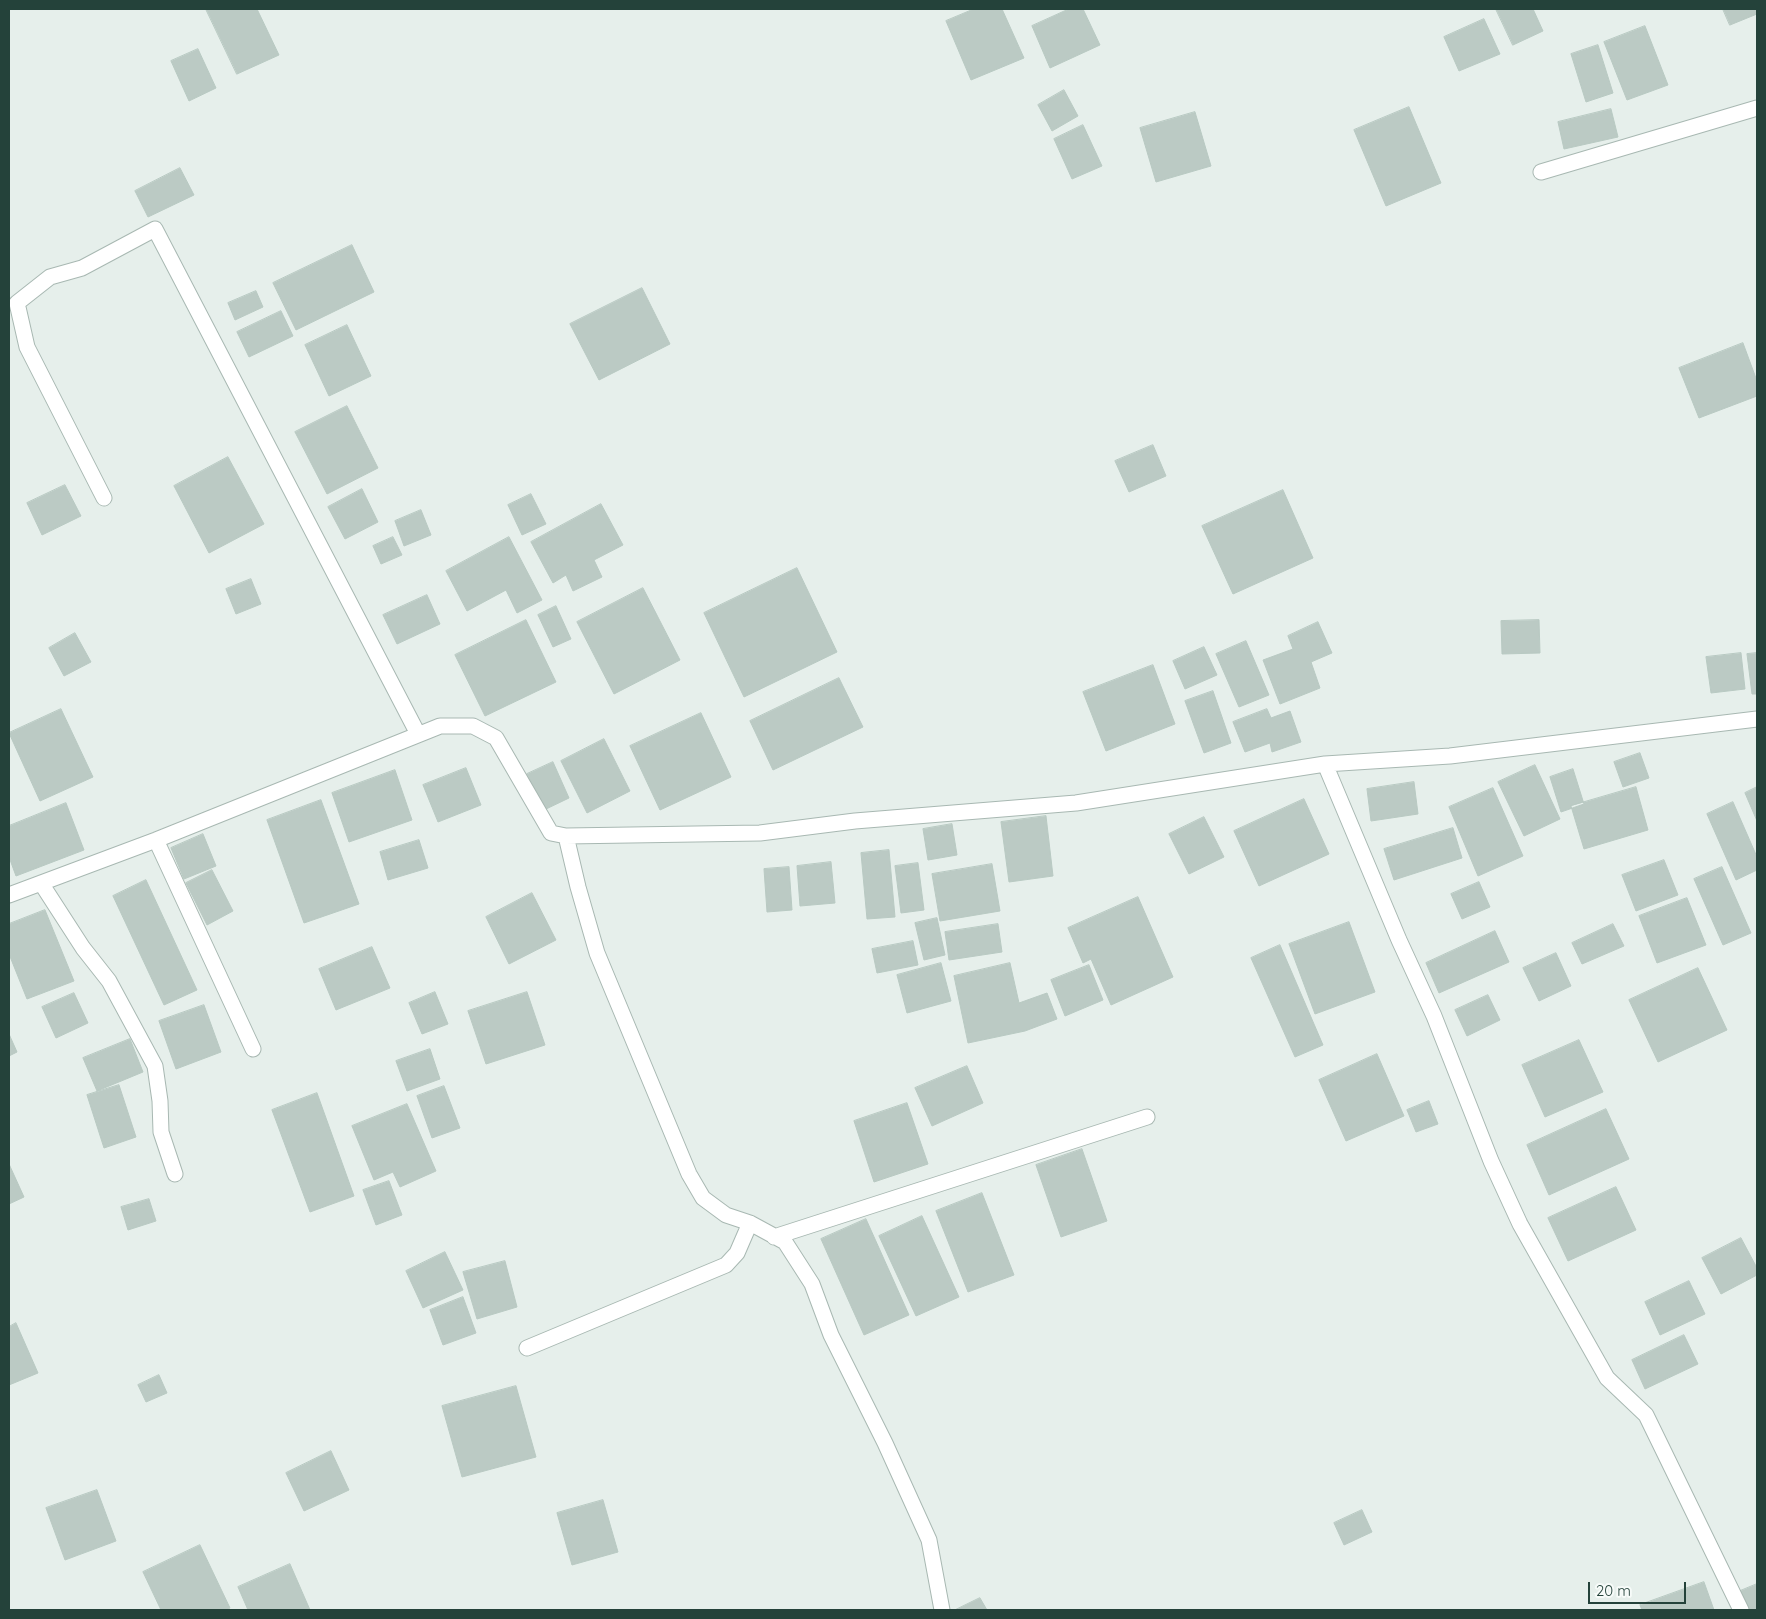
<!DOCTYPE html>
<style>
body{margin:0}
#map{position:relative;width:1766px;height:1619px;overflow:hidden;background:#e6efeb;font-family:Quicksand,sans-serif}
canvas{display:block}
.frame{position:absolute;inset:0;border:10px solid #24423a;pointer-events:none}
.scale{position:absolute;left:1588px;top:1582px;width:98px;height:22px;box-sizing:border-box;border:2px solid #24423a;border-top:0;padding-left:6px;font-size:15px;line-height:18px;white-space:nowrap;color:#24423a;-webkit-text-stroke:4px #f7fbf9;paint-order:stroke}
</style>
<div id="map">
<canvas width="1766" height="1619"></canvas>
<div class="frame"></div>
<div class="scale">20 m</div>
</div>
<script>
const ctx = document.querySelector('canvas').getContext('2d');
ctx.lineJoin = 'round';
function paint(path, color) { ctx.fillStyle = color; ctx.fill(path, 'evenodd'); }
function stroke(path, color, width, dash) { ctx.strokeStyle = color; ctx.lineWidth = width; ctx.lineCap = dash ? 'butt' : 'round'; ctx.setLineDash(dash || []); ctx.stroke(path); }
const building = new Path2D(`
 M206,9h51l22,46 -42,19z
 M974,9h28l22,49 -53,22 -25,-59z
 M1069,9h14l17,36 -50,23 -18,-42z
 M1496,9h37l10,22 -30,14z
 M1723,9h34v5l-27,11z
 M1484,19l16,35 -41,17 -15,-34z
 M1645,26l23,59 -41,15 -23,-58z
 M1598,45l15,48 -27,9 -15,-48z
 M198,49l18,39 -27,13 -18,-40z
 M1064,90l14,26 -26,15 -14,-26z
 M1409,107l32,76 -55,23 -32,-76z
 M1611,109l7,28 -54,12 -6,-27z
 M1195,112l16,54 -55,16 -16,-54z
 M1083,125l19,41 -30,13 -18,-40z
 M180,168l14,27 -46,22 -13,-26z
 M352,245l22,47 -78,38 -23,-47z
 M642,288l28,56 -71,36 -29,-56z
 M256,291l7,16 -28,13 -7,-17z
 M281,311l12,25 -44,21 -12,-25z
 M347,325l24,51 -42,20 -24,-51z
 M1743,343l14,38v15l-58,22 -20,-50z
 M347,406l31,62 -51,26 -32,-62z
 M1153,445l13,31 -37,16 -14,-31z
 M228,457l36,67 -55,29 -35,-67z
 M65,485l16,31 -39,19 -15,-32z
 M362,489l16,33 -33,17 -17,-32z
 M1283,490l30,68 -80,36 -31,-68z
 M531,494l15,30 -24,11 -14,-30z
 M601,504l22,41 -29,15 8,17 -29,14 -7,-16 -13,8 -22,-41z
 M421,510l10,25 -27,11 -9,-25z
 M393,537l9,18 -21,9 -8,-18z
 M509,537l33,63 -25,13 -11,-23 -39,21 -21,-40z
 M797,568l40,84 -93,45 -40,-84z
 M251,579l10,25 -25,10 -10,-25z
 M643,588l37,72 -66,34 -37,-72z
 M427,595l13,29 -43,20 -14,-29z
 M556,606l15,33 -18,8 -15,-32z
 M526,620l30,62 -71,34 -30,-61z
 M1539,620l1,33 -38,1 -1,-33z
 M1318,622l14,31 -21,9 9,26 -40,16 -17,-44 30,-11 -5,-13z
 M75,633l16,29 -27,14 -15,-28z
 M1246,641l23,54 -30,12 -23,-53z
 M1204,647l13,28 -32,14 -12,-28z
 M1741,653l4,36 -34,4 -5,-36z
 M1757,653v41h-5l-5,-40z
 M1153,665l22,59 -69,27 -23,-59z
 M839,678l24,49 -90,43 -23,-49z
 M1213,691l18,52 -27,10 -19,-52z
 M61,709l32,68 -53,24 -31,-68z
 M1267,709l4,9 19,-7 11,31 -29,10 -2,-9 -25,9 -12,-30z
 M701,713l30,64 -71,33 -30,-64z
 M604,739l26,52 -43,22 -26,-52z
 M1640,753l9,25 -26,9 -9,-25z
 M553,762l16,36 -25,12 -17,-36z
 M1535,765l25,54 -36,17 -26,-54z
 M466,768l15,37 -43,17 -15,-37z
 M1573,769l11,35 -23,8 -11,-35z
 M395,770l17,50 -63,22 -17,-49z
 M1414,782l4,32 -47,7 -4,-32z
 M1636,787l12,43 -64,19 -13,-43z
 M1757,787v34l-12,-28z
 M1493,788l30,68 -45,20 -29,-69z
 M1304,799l25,55 -70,32 -25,-55z
 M321,800l38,104 -55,19 -37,-103z
 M1733,802l24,55v13l-21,10 -29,-66z
 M66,803l18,47 -68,26 -7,-19v-31z
 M1046,816l7,60 -44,6 -8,-60z
 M1204,817l20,40 -35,17 -20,-40z
 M952,824l5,31 -29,5 -5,-31z
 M1453,828l9,30 -68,22 -10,-31z
 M203,834l13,32 -32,13 -13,-31z
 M419,840l9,28 -40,12 -8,-28z
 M889,850l6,67 -28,2 -6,-66z
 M1664,860l14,35 -42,16 -14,-36z
 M831,862l4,41 -35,3 -3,-40z
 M918,863l6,47 -23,3 -6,-47z
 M992,864l8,47 -60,10 -8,-47z
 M789,867l3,43 -25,2 -3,-43z
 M1722,867l29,66 -28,12 -29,-66z
 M212,870l21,41 -26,14 -21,-42z
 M146,880l51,110 -33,15 -51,-109z
 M1479,882l11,25 -28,12 -11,-25z
 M532,893l24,47 -47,24 -23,-47z
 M1138,897l35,80 -62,28 -20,-46 -8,4 -15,-35z
 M1687,898l19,47 -49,18 -18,-47z
 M45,910l29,71 -47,18 -18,-45v-30z
 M937,918l8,37 -21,5 -9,-37z
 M1349,922l26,70 -60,22 -26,-70z
 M998,924l4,28 -53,8 -4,-28z
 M1613,924l11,22 -42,18 -10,-21z
 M1495,931l14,31 -70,31 -13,-30z
 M913,941l5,24 -41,8 -5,-24z
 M1280,945l43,100 -28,12 -44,-99z
 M372,947l18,41 -54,22 -17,-41z
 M1556,953l15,33 -32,15 -16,-33z
 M941,963l10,38 -44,12 -10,-38z
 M1010,963l9,40 28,-10 10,26 -32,12 -57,12 -14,-67z
 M1089,965l14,35 -38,16 -14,-36z
 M1698,968l29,62 -69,32 -29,-62z
 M435,992l13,32 -26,10 -13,-31z
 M527,992l18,53 -59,19 -18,-53z
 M74,993l14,30 -32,15 -14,-31z
 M1488,995l12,25 -33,16 -12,-26z
 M204,1005l17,47 -45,17 -17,-48z
 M9,1034l8,18 -8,4z
 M130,1039l13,33 -46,19 -14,-33z
 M1579,1040l24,52 -58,25 -23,-52z
 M430,1049l10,30 -33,12 -11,-30z
 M1377,1054l27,62 -58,25 -27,-61z
 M967,1066l16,37 -51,23 -17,-38z
 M119,1085l17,52 -32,11 -17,-53z
 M444,1086l16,42 -28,10 -15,-42z
 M317,1093l37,103 -44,16 -38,-102z
 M1429,1101l9,23 -22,8 -9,-22z
 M907,1103l21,61 -54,18 -20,-61z
 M407,1104l29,67 -36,16 -7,-15 -19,8 -22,-54z
 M1606,1109l23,50 -80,36 -22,-50z
 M1082,1149l25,72 -46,16 -25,-72z
 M9,1164l15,33 -15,7z
 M389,1181l13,34 -26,10 -13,-35z
 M1616,1187l20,43 -68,31 -20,-43z
 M982,1193l32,82 -46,17 -32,-81z
 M149,1199l7,22 -28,9 -7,-23z
 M922,1216l37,81 -43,19 -37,-80z
 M866,1219l43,96 -45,20 -43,-96z
 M1741,1238l16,30v7l-36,19 -19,-36z
 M445,1252l18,38 -40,18 -17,-37z
 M505,1261l12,46 -40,12 -14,-47z
 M1689,1281l16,33 -45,21 -15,-33z
 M463,1297l13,36 -33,12 -13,-35z
 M16,1323l22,50 -29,12v-58z
 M1684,1335l14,29 -53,25 -13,-29z
 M159,1375l8,18 -21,9 -8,-17z
 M516,1386l20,71 -74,20 -20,-71z
 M331,1451l18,39 -45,21 -18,-38z
 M97,1490l19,51 -51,19 -19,-52z
 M603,1500l15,52 -46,13 -15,-52z
 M1362,1510l10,22 -28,13 -10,-22z
 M200,1545l30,63 -4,2h-65l-18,-38z
 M290,1564l20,46h-62l-10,-23z
 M1704,1582l10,28h-72l-2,-5z
 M1757,1584v26h-17l-7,-16z
 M980,1598l7,12h-32z`);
const minor = new Path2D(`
 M1541,172l216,-64
 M104,498l-77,-151 -10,-44 33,-26 32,-9 73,-39 263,505
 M1325,764l74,176 35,76 57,145 29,63 87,154 39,37 95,195
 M566,836l12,51 19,66 92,221 14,24 23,17 24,8 35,19 27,42 19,51 54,108 44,97 13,70
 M156,840l97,209
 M41,883l42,65 26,33 46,85 5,35 1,31 14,42
 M9,895l147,-55 284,-114h33l23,12 55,95 15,3 194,-3 95,-12 221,-18 249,-39 125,-8 307,-37
 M774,1237l373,-120
 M527,1348l199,-83 11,-12 13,-30`);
paint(building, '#bbcac4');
stroke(building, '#b8c9c2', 1);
stroke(minor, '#a8b8b2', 17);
stroke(minor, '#fff', 15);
</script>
